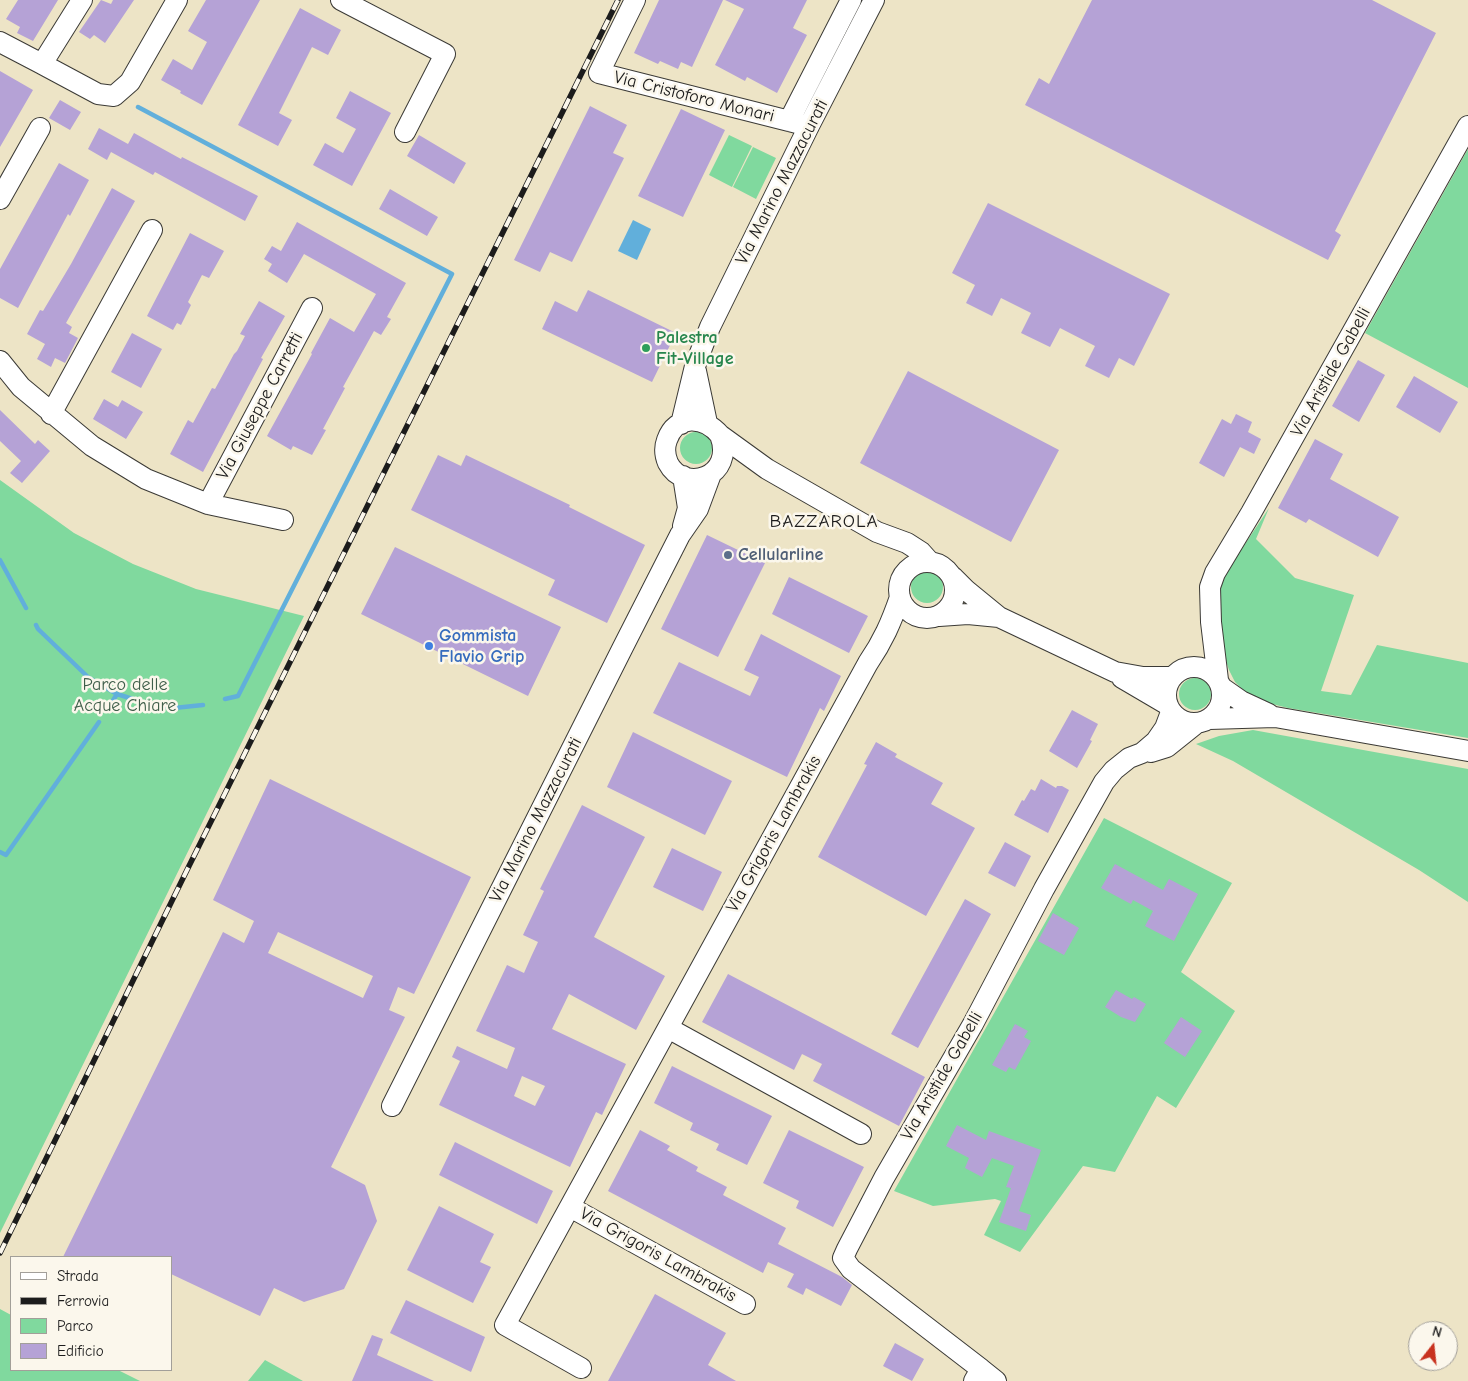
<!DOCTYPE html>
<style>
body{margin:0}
#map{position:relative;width:1468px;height:1381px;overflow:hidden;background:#ede4c6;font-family:"Comic Neue",sans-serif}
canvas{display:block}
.legend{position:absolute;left:10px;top:1256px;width:162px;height:115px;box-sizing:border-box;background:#fbf7ec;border:1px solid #a29f99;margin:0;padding:6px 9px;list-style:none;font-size:15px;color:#1c1c1c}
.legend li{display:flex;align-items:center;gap:10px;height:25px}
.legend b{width:25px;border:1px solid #a29f99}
.north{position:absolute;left:1408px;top:1321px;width:50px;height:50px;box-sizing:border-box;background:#fbf7ec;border:1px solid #a29f99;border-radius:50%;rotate:16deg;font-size:14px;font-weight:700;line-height:20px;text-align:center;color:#1c1c1c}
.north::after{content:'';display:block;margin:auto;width:18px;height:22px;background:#c8321e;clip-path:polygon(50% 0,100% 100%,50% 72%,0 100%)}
</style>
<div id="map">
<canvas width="1468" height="1381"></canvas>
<ul class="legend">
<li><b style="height:6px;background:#fff"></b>Strada</li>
<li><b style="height:6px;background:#1c1c1c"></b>Ferrovia</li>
<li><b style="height:14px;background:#80d99e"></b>Parco</li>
<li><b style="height:14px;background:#b5a2d6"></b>Edificio</li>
</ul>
<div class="north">N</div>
</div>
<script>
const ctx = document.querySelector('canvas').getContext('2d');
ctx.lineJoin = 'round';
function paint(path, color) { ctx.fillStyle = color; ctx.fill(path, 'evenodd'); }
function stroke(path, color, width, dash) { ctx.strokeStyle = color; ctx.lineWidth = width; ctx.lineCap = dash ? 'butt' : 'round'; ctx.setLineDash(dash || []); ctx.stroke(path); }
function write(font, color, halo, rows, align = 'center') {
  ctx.font = font + ' "Comic Neue",sans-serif'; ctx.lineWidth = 5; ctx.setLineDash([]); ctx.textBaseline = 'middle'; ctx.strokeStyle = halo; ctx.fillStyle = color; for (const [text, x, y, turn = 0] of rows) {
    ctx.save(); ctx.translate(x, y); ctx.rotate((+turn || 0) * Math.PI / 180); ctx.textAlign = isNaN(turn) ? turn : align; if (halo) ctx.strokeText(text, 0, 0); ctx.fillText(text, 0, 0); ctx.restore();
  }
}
const green = new Path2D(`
 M729,135l23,11 -20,41 -23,-12z
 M753,147l23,11 -20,41 -23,-12z
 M1468,149v239l-103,-55z
 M680 448a16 16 0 1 1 32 0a16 16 0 1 1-32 0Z
 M0,480l74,53 59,31 63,25 108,27 -304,617z
 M1269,508l-13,31 39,39 59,17 -33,96 30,4 26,-50 91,18v75l-180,-30 -32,-8 -12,-9 -9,-9 -6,-12 -6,-18 -3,-34v-27l5,-17z
 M911 587a16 16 0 1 1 32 0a16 16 0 1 1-32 0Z
 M1179 694a16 16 0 1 1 32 0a16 16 0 1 1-32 0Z
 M1253,730l215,39v133l-49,-32 -186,-109 -37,-17 23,-8z
 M1104,818l128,65 -51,89 54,39 -59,97 -19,-12 -42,76 -32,-6 -63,86 -36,-17 17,-34 -6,-2 -62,7 -39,-15z
 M0,1309l11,6v55h107l22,11h-140z
 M265,1360l38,21h-55z`);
const water = new Path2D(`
 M633,220l18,9 -14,31 -19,-9z`);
const stream = new Path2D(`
 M138,107l314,167 -214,422 -13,3
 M0,560l26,48
 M36,625l2,4 51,49 28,16
 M109,707l8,-13 25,8 32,6 29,-3
 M0,852l6,3 93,-133`);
const building = new Path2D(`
 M18,0h40l-25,41 -16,-8 3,-6 -14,-8z
 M101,0l10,4 2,-4h21l-29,43 -11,-8 -4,4 -11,-7z
 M206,0h54l-58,105 -22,-12 1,-2 -20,-11 12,-21 19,11 15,-28 -19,-11z
 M659,0h64l-31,67 -11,-5 -3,7 -18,-8 -2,3 -24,-11z
 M725,0h82l-14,28 14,7 -30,58 -30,-16 -2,4 -30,-16 29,-56z
 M1092,0h280l64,33 -101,198 6,4 -13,25 -303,-155 14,-27 10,6z
 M300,8l41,22 -13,25 -16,-8 -33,66 13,7 -14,26 -40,-21z
 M0,71l33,19 -33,57z
 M350,91l41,22 -39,73 -39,-21 12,-22 18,10 13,-24 -20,-11z
 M60,100l21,12 -11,18 -21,-12z
 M590,106l37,19 -14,28 11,5 -52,104 -22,-10 -10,20 -26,-12z
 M681,109l44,21 -42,87 -45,-21z
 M99,128l29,16 6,-11 47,26 1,-2 76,39 -13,25 -90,-49 -2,3 -42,-23 -4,8 -19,-11z
 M419,135l47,28 -12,21 -47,-28z
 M59,163l30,17 -19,36 -2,-2 -50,94 -18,-10v-29z
 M112,188l23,13 -69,122 6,4 -3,6 9,5 -13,25 -10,-5 -4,9 -14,-8 8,-15 -18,-10 13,-24 3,1 28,-47z
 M390,189l48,28 -11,19 -48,-27z
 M988,203l182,91 -36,72 -15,-8 -10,20 -24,-12 10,-20 -35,-18 -10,19 -29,-14 10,-20 -30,-15 -9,18 -26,-13 9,-18 -23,-12z
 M297,222l109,61 -19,34 4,2 -10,16 -7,-4 -31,56 2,1 -22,41 3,1 -14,25 -19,-9 -2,4 -24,-14 45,-82 -1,-1 19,-35 24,14 22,-38 -72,-40 -17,29 -19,-12 4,-7 -8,-5 8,-13 9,5z
 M190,233l34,18 -15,27 -7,-3 -14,27 3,3 -10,20 -4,-2 -4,7 -26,-14z
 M588,290l88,43 -24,49 -110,-53 13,-28 22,11z
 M259,301l26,15 -24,42 2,1 -60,113 -33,-18 18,-34 5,3 19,-35 3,1 19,-35 3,-3 8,-15 -5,-2z
 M132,333l30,16 -21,39 -30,-16z
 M1358,360l27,15 -26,47 -27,-16z
 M908,371l151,79 -48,92 -151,-79z
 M1414,376l44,26 -18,31 -44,-26z
 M104,399l14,8 4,-7 21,12 -17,27 -33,-20z
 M0,410l35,34 3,-4 12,11 -28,32 -12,-10 11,-12 -21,-20z
 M1236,414l16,8 -4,10 13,7 -7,15 -14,-7 -16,30 -25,-14 23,-44 9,5z
 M1315,439l28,15 -13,25 69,38 -21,40 -69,-38 -3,4 -28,-15z
 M438,455l23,11 5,-11 104,50 -1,2 76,38 -38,78 -59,-28 7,-15 -144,-70z
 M707,535l58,28 -47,94 -57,-28z
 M395,547l166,80 -33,69 -167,-82z
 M789,577l79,39 -19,37 -77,-39z
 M761,634l80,42 -17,35 -4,-3 -33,69 -134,-64 26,-51 71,34 9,-19 -15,-7z
 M1072,710l26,14 -8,16 2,1 -15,27 -28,-17z
 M633,732l99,49 -27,54 -98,-48z
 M876,742l21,12 -2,3 48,26 -12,21 44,24 -49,88 -108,-59 49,-92 -3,-1z
 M270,779l201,98 -57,117 -16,-7 -9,23 16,7 -74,150 34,18 12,36 -33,68 -40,13 -30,-14 -14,28 -89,-42v-17h-108l160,-325 21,11 10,-22 -41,-21zM278,932l95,44 -10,22 -95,-45z
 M1041,779l15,9 1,-2h5l7,4 -21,43 -34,-18 8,-15 2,1 7,-12 4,2z
 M582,805l63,32 -51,100 71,39 -29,54 -67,-36 -17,35 74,35 -24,51 -6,-3 -26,55 -131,-62 21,-44 -8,-4 5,-11 50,23 8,-21 -39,-17 31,-66 17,8 7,-16 7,-15 -15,-7 21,-44 -4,-2zM522,1076l23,10 -10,20 -21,-10z
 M1005,842l26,14 -16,31 -27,-14z
 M672,848l50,24 -19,39 -50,-24z
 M1115,864l48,26 6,-11 29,15 -24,47 -29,-15 8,-15 -20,-11 -2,4 -30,-16z
 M965,899l26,15 -73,134 -27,-14z
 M1053,913l26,15 -15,27 -26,-14z
 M728,974l197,103 -26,49 -86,-45 9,-17 -20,-10 -8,16 -92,-48z
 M1116,990l16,9 2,-2 12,7 -11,18 -14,-5 -16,-10z
 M1181,1017l21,14 -17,26 -21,-14z
 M1015,1024l13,7 -4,6 7,4 -16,29 -6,-3 -3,5 -14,-7z
 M672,1066l100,50 -25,49 -31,-15 3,-6 -29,-14 3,-7 -39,-20z
 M957,1125l29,15 3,-9 52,19 -22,61 12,4 -5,16 -27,-9 12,-34 -5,-1 8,-21 -22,-8 -10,19 -17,-9 4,-10 -23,-12z
 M640,1130l30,16 -3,4 31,17 -2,4 31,16 -4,8 63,33 -8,16 64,33 10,8 -11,21 -35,-18 -3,7 -16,-8 7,-13 -26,-12 -5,11 -155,-82z
 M789,1130l75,37 -31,60 -37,-19 3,-7 -36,-18z
 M455,1142l98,49 -16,33 -98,-49z
 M439,1206l55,28 -14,28 11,5 -18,36 -66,-33z
 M655,1294l71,39 -18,32 28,16h-128z
 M406,1300l79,37 -14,35 -81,-39z
 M372,1335l11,4 -6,16 57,26h-82z
 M895,1343l29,16 -12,22 -29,-15z`);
const minor = new Path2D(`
 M341,0l104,54 -40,78
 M635,0l-36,73 210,53
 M0,42l42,22 40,-64
 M42,64l56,30 16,2 16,-14 47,-82
 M789,121l62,-121
 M0,199l40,-71
 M0,361l21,26 71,59 54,33 62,25 75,16
 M696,371l11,52
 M51,414l101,-184
 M681,424l14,-58 15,-39 99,-201 65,-126
 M720,435c16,42 -36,59 -52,28 -3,-7 -4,-15 -1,-23 9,-26 37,-24 53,-5l47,34 110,63 30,11 14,9 9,10
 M683,476l5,32 -5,18
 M208,504l104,-196
 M899 590a28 28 0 1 1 56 0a28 28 0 1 1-56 0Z
 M953,577l13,13 33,27 116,55 28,5h29
 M939,616l29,-2 31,3
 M1166 695a28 28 0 1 1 56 0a28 28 0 1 1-56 0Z
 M1122,678l46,27
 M1218,680l-7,-58 -1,-35 5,-14 36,-60 217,-387
 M1221,687l20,14 28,13
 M1209,719l66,-2 193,34
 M1151,752l16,-5 30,-24
 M668,1028l193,106
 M392,1106l230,-457 58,-114 18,-26 13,-35
 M570,1207l175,97
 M581,1368l-76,-43 363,-662c15,-22 23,-40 32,-66
 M981,1369l15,12
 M974,1381l7,-12 -130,-100 -8,-11 4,-9 37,-71 89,-154 71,-135 60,-107 10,-12 15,-12 13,-5 14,-12 9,-13 6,-16`);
const rail = new Path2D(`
 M0,1253l188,-385 430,-868`);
const markers = [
 [646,348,5,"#2e9e5b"],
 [728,555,5,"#5c6f8a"],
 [429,646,5,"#3f7fe0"]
];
const streetNames = [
 ["Via Cristoforo Monari",694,97,14],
 ["Via Marino Mazzacurati",782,182,-63],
 ["Via Aristide Gabelli",1331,372,-61],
 ["Via Giuseppe Carretti",260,406,-62],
 ["Via Marino Mazzacurati",536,820,-63],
 ["Via Grigoris Lambrakis",774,834,-61],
 ["Via Aristide Gabelli",942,1076,-60],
 ["Via Grigoris Lambrakis",658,1255,29]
];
const leisureNames = [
 ["Palestra",656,338],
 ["Fit-Village",656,359]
];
const serviceNames = [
 ["Cellularline",738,555]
];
const shopNames = [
 ["Gommista",439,636],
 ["Flavio Grip",439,657]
];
const parkNames = [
 ["Parco delle",125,685],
 ["Acque Chiare",125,706]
];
const neighbourhoodNames = [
 ["BAZZAROLA",824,522]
];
paint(green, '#80d99e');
paint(water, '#61afdb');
stroke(stream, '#61afdb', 4.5);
paint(building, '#b5a2d6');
stroke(minor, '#3b3a36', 22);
stroke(minor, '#fff', 20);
stroke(rail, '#1c1c1c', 5.5);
stroke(rail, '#fbf7ec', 4, [11]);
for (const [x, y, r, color] of markers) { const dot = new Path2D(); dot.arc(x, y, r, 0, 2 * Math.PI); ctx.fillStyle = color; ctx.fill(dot); stroke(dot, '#fbf7ec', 2); }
write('18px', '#1c1c1c', '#fbf7ec', streetNames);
write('bold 18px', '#27864d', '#fbf7ec', leisureNames, 'left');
write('bold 18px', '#4e5e75', '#fbf7ec', serviceNames, 'left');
write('bold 18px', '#366cbe', '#fbf7ec', shopNames, 'left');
write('18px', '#3f5e4a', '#fbf7ec', parkNames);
ctx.letterSpacing = '1px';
write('19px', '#1c1c1c', '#fbf7ec', neighbourhoodNames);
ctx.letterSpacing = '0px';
</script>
